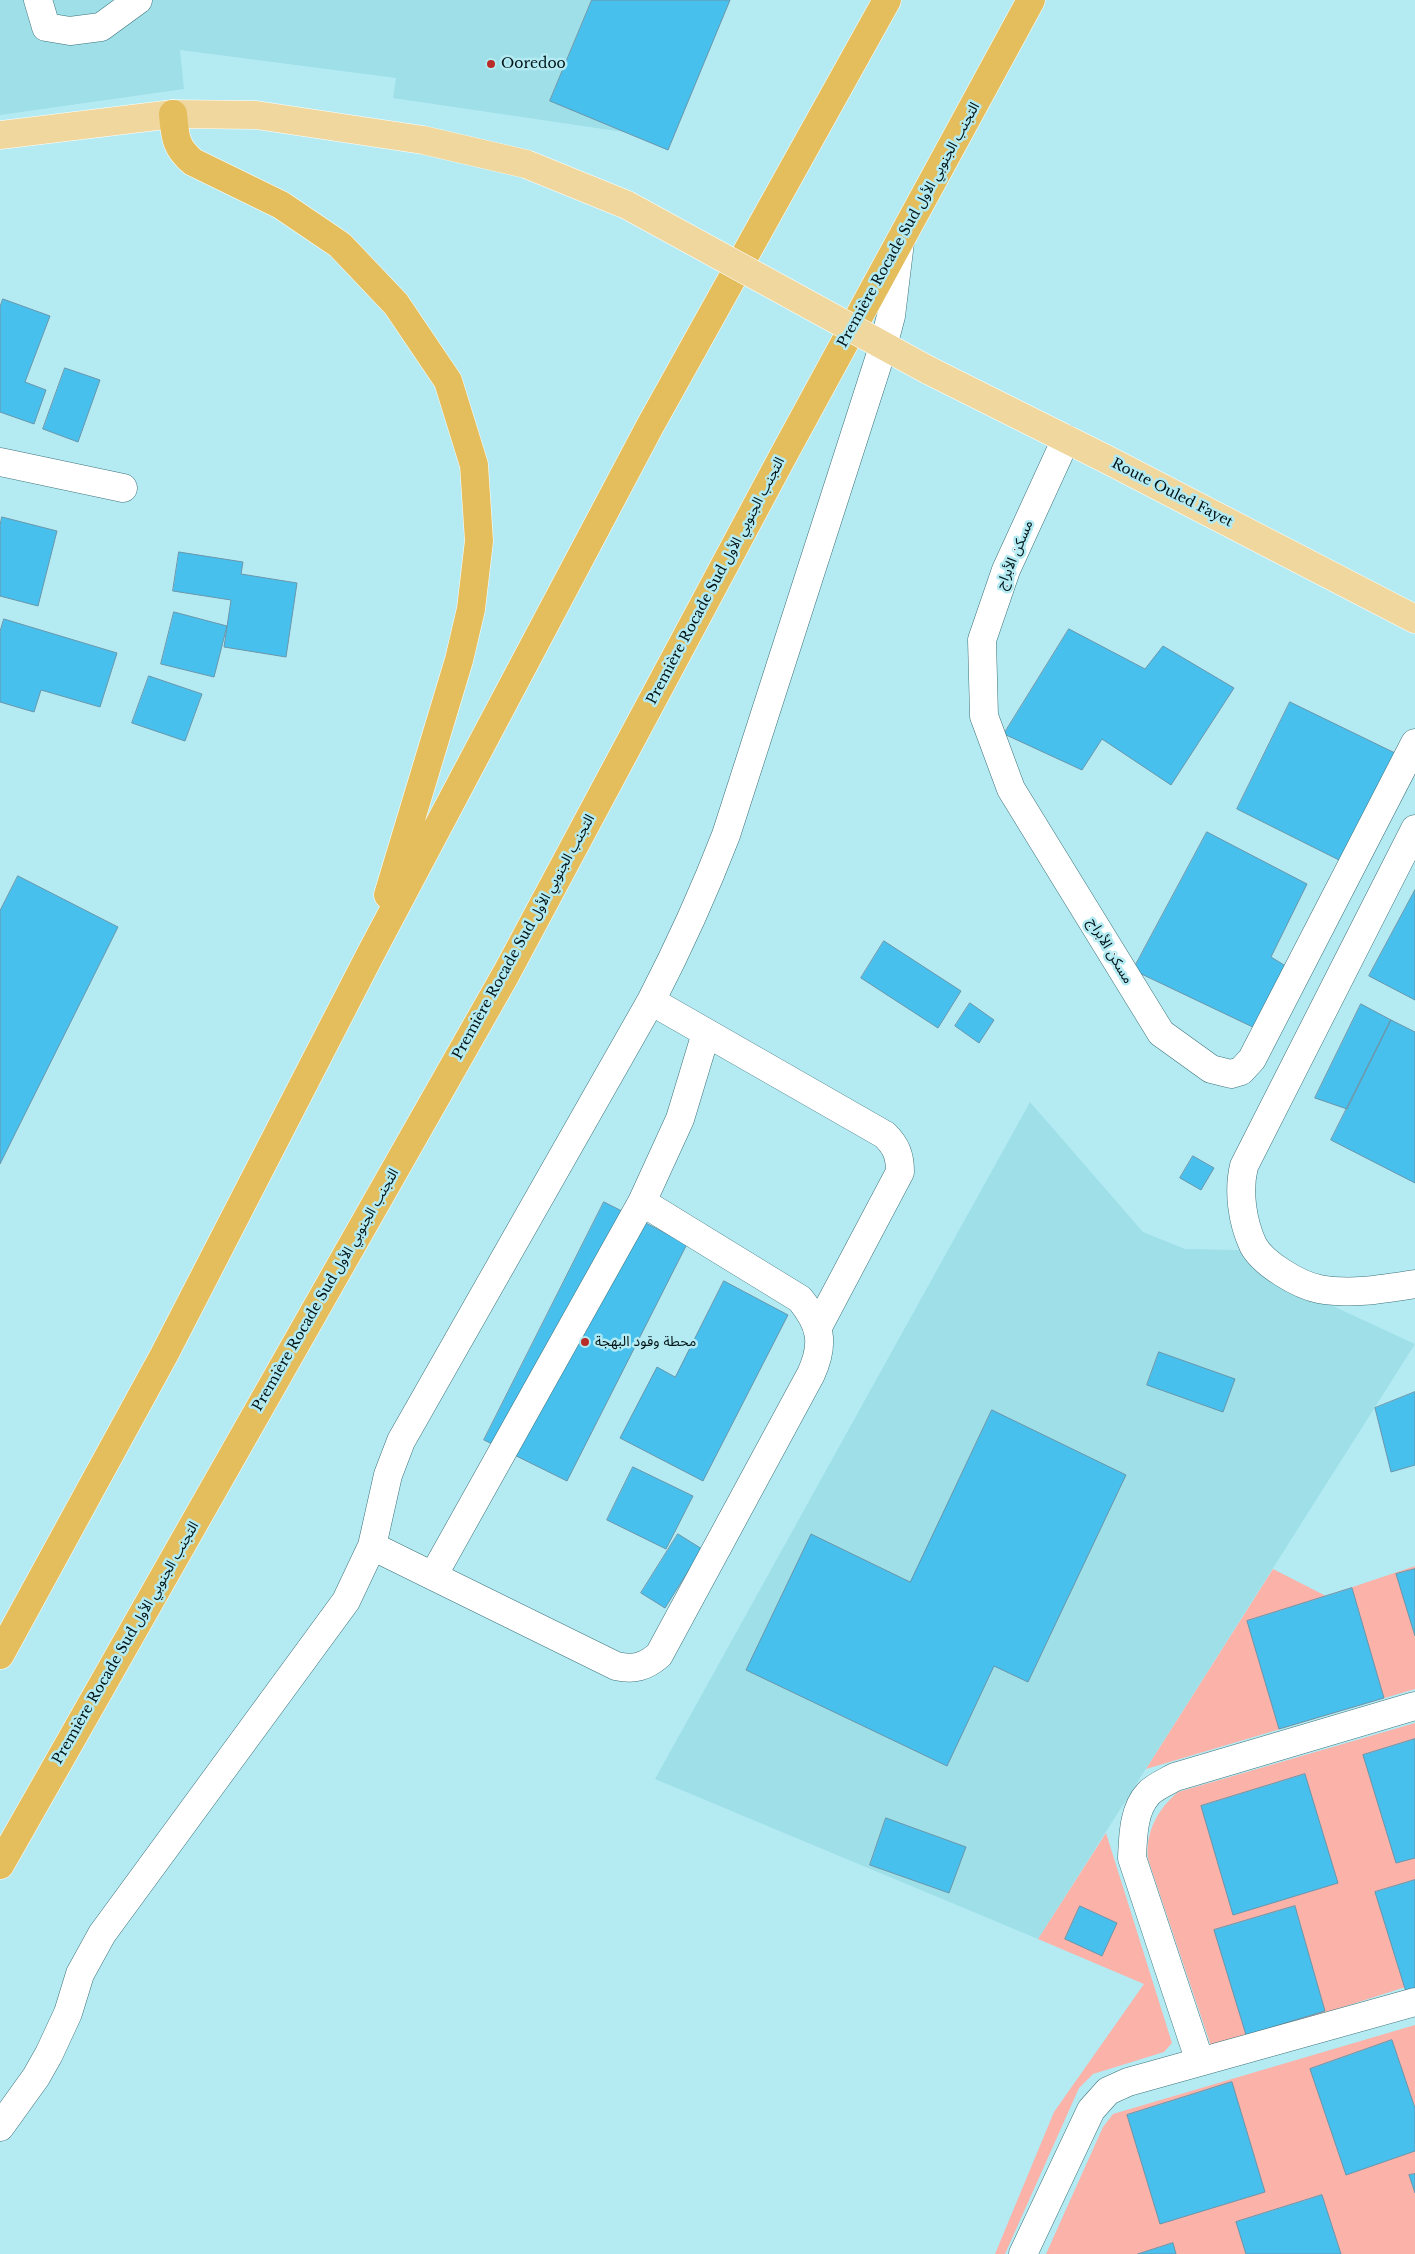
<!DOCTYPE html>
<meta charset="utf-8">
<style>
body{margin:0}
canvas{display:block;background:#b4ebf3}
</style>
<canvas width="1415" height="2254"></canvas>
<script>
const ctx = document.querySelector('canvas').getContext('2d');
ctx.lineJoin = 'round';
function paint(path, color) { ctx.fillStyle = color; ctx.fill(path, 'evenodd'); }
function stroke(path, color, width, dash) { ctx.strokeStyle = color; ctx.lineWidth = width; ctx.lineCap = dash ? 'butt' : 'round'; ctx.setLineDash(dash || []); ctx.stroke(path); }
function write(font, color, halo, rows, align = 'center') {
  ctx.font = font + ' "Libre Baskerville","Noto Sans Arabic",serif'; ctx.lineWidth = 5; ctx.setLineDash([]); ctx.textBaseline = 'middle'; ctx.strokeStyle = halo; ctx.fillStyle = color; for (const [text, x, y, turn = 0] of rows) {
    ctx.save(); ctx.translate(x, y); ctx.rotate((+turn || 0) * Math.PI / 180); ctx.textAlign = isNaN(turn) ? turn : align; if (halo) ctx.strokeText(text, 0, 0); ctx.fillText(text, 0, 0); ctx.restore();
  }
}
const built = new Path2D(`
 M0,0h719l-55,138 -271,-40 3,-20 -216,-28 4,39 -184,26z
 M1030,1102l113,130 42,17 54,1 44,33 132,61 -377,595 -383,-160z`);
const green = new Path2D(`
 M1415,1566v123l-269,80 127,-200 53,27z
 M1415,1723v261l-203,65 -64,-190c-3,-27 10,-50 30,-67z
 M1106,1833l66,210 -8,9 -71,22 -14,14 -74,166h-10l59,-142 90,-128 -106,-45z
 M1415,2025v229h-369l57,-127 10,-13z`);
const building = new Path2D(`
 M592,0h138l-62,150 -118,-49z
 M3,299l47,17 -25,66 21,8 -12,34 -34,-12v-105z
 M65,368l35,12 -22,62 -35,-13z
 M2,517l55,14 -19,75 -38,-10v-70z
 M179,552l64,10 -2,12 56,9 -11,74 -62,-10 7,-47 -58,-9z
 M174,612l53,14 -13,51 -53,-13z
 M4,619l113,34 -17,54 -59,-17 -7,22 -34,-10v-70z
 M1069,629l76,40 18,-23 71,42 -63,97 -69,-46 -20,31 -78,-36z
 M149,676l53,18 -17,47 -53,-18z
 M1290,702l105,51 -54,108 -104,-52z
 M1207,832l100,52 -36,73 18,11 -30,62 -126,-60z
 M18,876l100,51 -118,237v-253z
 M1415,890v110l-46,-24z
 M884,941l77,50 -23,37 -77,-50z
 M970,1003l24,17 -15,23 -24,-17z
 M1361,1004l30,16 -44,89 -32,-11z
 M1391,1020l24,12v151l-84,-43z
 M1193,1156l21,12 -13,22 -21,-12z
 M604,1202l83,42 -120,237 -83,-41z
 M724,1281l64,34 -85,166 -83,-43 37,-71 18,10z
 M1159,1352l76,27 -12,33 -76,-27z
 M1415,1392v73l-24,7 -16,-64z
 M992,1410l134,65 -98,207 -34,-16 -47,100 -201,-96 65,-136 99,48z
 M633,1467l60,29 -27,53 -59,-29z
 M678,1534l24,15 -37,59 -24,-15z
 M1415,1569v67l-19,-62z
 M1352,1588l32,110 -105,31 -32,-108z
 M1415,1739v119l-19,5 -33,-108z
 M1305,1774l33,109 -105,32 -32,-109z
 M886,1818l80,29 -17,46 -79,-28z
 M1415,1880v109l-9,3 -31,-100z
 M1080,1906l37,17 -15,33 -37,-17z
 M1295,1906l30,105 -79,24 -32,-105z
 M1392,2040l23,68v43l-69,24 -36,-106z
 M1232,2082l33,110 -105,32 -33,-109z
 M1415,2174v19l-6,-18z
 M1322,2195l19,59h-95l-10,-32z
 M1173,2243l3,11h-38z`);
const minor = new Path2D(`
 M38,0l8,27 24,4 31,-4 37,-27
 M1066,439l-60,131 -24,70 2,76 27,73 150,244 50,36 20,5 10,-3 11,-12 163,-316
 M0,462l123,26
 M1415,829l-171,337c-6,25 -2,55 9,79 10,19 46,40 66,44 31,6 65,0 96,-5
 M651,1001l234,134c11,11 15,20 15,37l-82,155
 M372,1546l244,120c18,4 29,1 43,-11l152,-281c14,-31 10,-49 -11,-75l-158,-97
 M433,1576l209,-374 38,-83 26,-86
 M1200,2062l-68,-204c1,-20 1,-48 16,-64 6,-7 18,-12 27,-17l240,-71
 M0,2127l36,-50 13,-23 19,-41 12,-39 22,-40 244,-333 26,-55 16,-71 13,-34 250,-440c28,-54 53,-109 75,-166l156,-485 9,-34 9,-74
 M1023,2254l68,-144 17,-19 20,-9 287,-80`);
const major = new Path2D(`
 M0,135l173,-21 83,1 167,25 103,24 101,41
 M928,370l178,89 309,160`);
const highway = new Path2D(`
 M173,114c2,22 2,33 20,48l88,43 59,40 56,59 52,77 26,84 5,76 -8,68 -12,51 -71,235
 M0,1655l164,-300 206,-400 280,-529 237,-426
 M0,1865l506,-891 277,-518 248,-456`);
const majorBridge = new Path2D(`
 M627,205l301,165`);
const markers = [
 [491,64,5,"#ba2c27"],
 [585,1342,5,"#ba2c27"]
];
const poiNames = [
 ["Ooredoo",501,64],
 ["محطة وقود البهجة",595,1342]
];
const streetNames = [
 ["Première Rocade Sud التجنب الجنوبي الأول",909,225,-61],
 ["Route Ouled Fayet",1172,493,27],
 ["مسكن الأبراج",1015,555,-67],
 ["Première Rocade Sud التجنب الجنوبي الأول",716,581,-62],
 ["Première Rocade Sud التجنب الجنوبي الأول",524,937,-61],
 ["مسكن الأبراج",1110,951,59],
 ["Première Rocade Sud التجنب الجنوبي الأول",326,1290,-60],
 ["Première Rocade Sud التجنب الجنوبي الأول",126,1643,-60]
];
paint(built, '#9edfe8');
paint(green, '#fbb2a9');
paint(building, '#48c0ee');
stroke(building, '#6996ab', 1);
stroke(minor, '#3d727a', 29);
stroke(major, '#fff', 29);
stroke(highway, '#fff', 29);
stroke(minor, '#fff', 28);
stroke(major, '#efd79d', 28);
stroke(highway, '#e4bd5c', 28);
stroke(majorBridge, '#fff', 29, []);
stroke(majorBridge, '#efd79d', 28);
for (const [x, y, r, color] of markers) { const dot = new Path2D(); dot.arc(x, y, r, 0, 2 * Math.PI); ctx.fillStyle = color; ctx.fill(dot); stroke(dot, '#b4ebf3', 2); }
write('14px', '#011417', '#b4ebf3', poiNames, 'left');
write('14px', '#011417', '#b4ebf3', streetNames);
</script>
